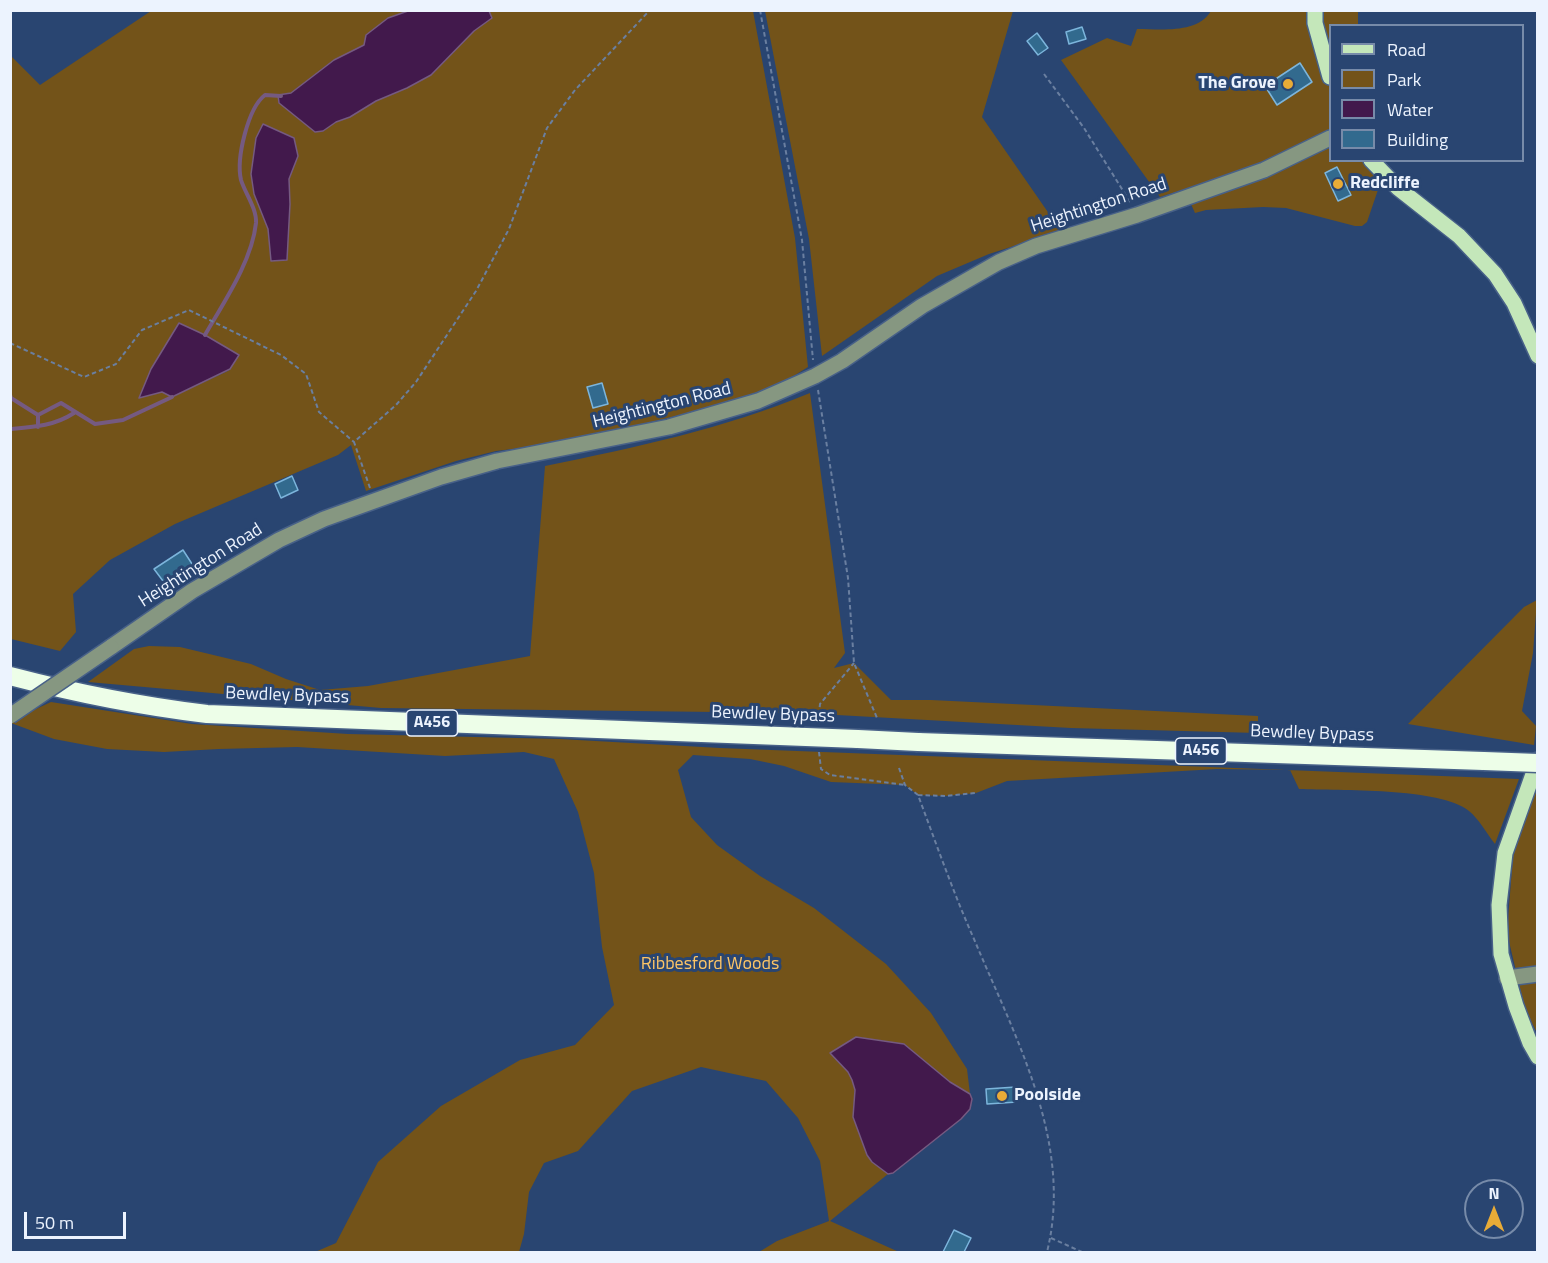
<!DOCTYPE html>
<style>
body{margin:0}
#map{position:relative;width:1548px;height:1263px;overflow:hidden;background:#294571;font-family:"Titillium Web",sans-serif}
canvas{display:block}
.frame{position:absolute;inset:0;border:12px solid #ecf3fe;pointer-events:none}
.legend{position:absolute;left:1329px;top:24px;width:195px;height:138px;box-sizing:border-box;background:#294571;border:2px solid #778ba9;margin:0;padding:8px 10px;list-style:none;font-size:18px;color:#ecf3fe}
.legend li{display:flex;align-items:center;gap:12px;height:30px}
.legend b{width:30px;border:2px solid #778ba9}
.north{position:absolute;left:1464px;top:1179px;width:60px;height:60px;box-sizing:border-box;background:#294571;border:2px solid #778ba9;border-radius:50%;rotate:0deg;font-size:16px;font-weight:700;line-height:24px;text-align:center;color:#ecf3fe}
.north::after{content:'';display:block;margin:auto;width:21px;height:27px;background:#e8ab37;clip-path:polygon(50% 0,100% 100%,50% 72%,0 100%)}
.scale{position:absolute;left:24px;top:1212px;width:102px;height:27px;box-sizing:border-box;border:3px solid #ecf3fe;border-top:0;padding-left:8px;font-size:18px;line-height:21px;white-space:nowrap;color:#ecf3fe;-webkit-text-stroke:4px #294571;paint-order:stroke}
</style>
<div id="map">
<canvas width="1548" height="1263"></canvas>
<div class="frame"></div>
<ul class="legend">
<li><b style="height:8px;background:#c4e7ba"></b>Road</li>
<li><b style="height:16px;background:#735319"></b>Park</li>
<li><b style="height:16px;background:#42194c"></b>Water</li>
<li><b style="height:16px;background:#326a8e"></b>Building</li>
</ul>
<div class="north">N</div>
<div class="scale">50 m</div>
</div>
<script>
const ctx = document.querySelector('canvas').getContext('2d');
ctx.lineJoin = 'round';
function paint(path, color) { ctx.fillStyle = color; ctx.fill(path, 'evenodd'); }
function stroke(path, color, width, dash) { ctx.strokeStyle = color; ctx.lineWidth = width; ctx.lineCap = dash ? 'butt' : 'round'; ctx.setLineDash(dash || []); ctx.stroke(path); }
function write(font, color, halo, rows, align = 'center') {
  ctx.font = font + ' "Titillium Web",sans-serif'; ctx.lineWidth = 6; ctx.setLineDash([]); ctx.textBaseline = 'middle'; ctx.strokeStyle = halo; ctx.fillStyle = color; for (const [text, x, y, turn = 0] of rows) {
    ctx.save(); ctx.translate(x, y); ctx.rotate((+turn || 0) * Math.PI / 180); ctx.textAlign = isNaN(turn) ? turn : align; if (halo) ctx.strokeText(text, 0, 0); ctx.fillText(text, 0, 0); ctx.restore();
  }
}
const green = new Path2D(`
 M151,11h257l-20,7 -24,27 -30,15 -43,33 32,38 13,-9 14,-5 26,-16 31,-13 24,-13 43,-44 17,-13 -2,-7h264l42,227 13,129 -24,15 -32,14 -29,9 -115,27 -71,14 -41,5 -40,10 -90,30 -15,-46 -13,10 -163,69 -65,36 -37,34 3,38 -16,19 -49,-12 -1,-584 30,30zM298,156l-9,23 -18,82 -3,-32 -14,-35zM230,370l-58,27 -10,-5 -23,5z
 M765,11h248l-31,106 79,114 -72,23 -52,22 -115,80 -13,-117z
 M1211,11h97l15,59 7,18v46l-80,34 -90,29 -99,-137 46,-22 24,8 6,-17c24,0 60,5 74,-18z
 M1320,11h38v14l-28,1v33l-9,-34z
 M1330,145v15l34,1 16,23 -13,38 -5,4h-7l-69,-18 -23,-1 -57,3 -11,3 -5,-11z
 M810,393l35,260 -11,15 20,-5 37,37h40l327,16v17l-187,-5 -270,-15 -420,-5 -293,-26 46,-33 15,-3 31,1 71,17 35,15 34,11 48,-4 162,-30 15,-190c92,-19 178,-37 265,-73z
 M1537,600l-4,53 -11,58 14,15 -2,19 -126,-21 116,-117z
 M51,702l141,22 156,10 212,5 160,9 799,31 -24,65c-8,-10 -16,-25 -26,-33 -29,-24 -130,-20 -170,-22l-9,-19 -73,-1 -210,12 -31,12 -31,3 -27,-1 -13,-10 -74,-3 -47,-16 -34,-7 -57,-4 -15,15 13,47 26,28 43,31 54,32 72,56 45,49 36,56 3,25 -20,-12 -46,-38 -48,-7 -26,16 18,19 4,8 3,10 -2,27 14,38 5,7 16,12 -58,47 69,31h-140l18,-11 52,-20 -9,-60 -22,-43 -32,-37 -65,-14 -69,24 -54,60 -34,12 -15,29 -5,42 -5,18h-204l21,-9 42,-81 63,-56 79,-46 55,-15 39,-40 -12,-58 -8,-74 -16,-61 -24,-53 -30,-7 -79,4 -148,-9 -78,2 -55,3 -57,-3 -53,-10 -43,-16 -1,-2z
 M1537,780v253l-12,-24 -18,-76 6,-78z`);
const water = new Path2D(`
 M408,11h81l3,7 -18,13 -43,44 -24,13 -31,13 -26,16 -14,5 -13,9 -8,1 -36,-29 -1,-8 13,-2 43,-33 30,-15 2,-10 22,-17z
 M263,124l31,14 4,18 -9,23 1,25 -3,56 -16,1 -3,-32 -14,-35 -3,-20 5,-36z
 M179,323l26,12 34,20 -9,14 -58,28 -10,-5 -23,6 12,-29z
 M856,1037l48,7 46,38 20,12 2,5 -2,10 -9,10 -68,54 -5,1 -16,-12 -5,-7 -14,-38 2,-27 -3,-10 -4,-8 -18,-19z`);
const stream = new Path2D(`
 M205,335c19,-33 47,-74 51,-112 1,-14 -11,-30 -15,-43 -5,-22 7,-72 24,-85l16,1
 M10,395l1,3 27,17 23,-12 34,21 28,-4 49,-23
 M38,415v12
 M10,429c24,-2 44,-3 64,-16`);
const building = new Path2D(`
 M1082,27l4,12 -17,5 -3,-12z
 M1037,33l11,15 -10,7 -11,-14z
 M1300,63l12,19 -35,23 -12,-19z
 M1337,167l14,28 -13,6 -13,-28z
 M602,383l6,21 -15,4 -6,-21z
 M292,476l6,14 -17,8 -6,-14z
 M183,550l11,17 -28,18 -12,-16z
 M1016,1087l1,15 -30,2 -1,-15z
 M954,1230l17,8 -7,14h-21z`);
const path = new Path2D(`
 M760,10l42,230 11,120
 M1044,74l40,54 46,74
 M10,343l74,34 32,-13 26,-34 47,-20 92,45 25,19 13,38 35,30
 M818,390l30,188 6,85 23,55
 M370,488l-16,-46 42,-37 20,-23 60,-91 33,-62 38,-101 28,-38 75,-80
 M818,722l2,-18 34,-41
 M819,752l2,17 9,6 75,10
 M899,768l6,17 13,10c18,48 35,97 56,144 41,98 100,204 73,313
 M918,795l27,1 31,-3
 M1051,1238l31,14`);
const minor = new Path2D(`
 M111,647l81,-56 87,-51 45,-21 117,-42 56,-16 172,-34 89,-26 57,-25 27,-15 80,-55 77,-44 37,-16 101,-31 127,-45 66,-32
 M1507,978l31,-4`);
const major = new Path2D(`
 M1315,10v13l15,54
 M1371,160l27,28 61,48 36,38 19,29 24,53
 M1538,760l-33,93 -6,52 2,49 15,52 14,37 8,14`);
const highway = new Path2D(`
 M10,676c65,17 130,30 197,38l651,25
 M918,742l566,19`);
const minorBridge = new Path2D(`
 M10,716l101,-69`);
const highwayBridge = new Path2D(`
 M858,739l60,3
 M1484,761l54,2`);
const markers = [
 [1288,84,6,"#e8ab37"],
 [1338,184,6,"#e8ab37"],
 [1002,1096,6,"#e8ab37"]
];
const shields = [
 [432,723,51],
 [1201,751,51]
];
const shieldNames = [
 ["A456",432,723],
 ["A456",1201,751]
];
const poiNames = [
 ["The Grove",1276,84,"right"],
 ["Redcliffe",1350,184],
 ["Poolside",1014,1096]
];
const streetNames = [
 ["Heightington Road",1099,206,-18],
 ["Heightington Road",662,406,-14],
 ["Heightington Road",201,566,-32],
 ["Bewdley Bypass",287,696,2],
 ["Bewdley Bypass",773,715,2],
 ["Bewdley Bypass",1312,734,2]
];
const parkNames = [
 ["Ribbesford Woods",710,965]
];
paint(green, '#735319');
paint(water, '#42194c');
stroke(water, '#755a81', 1.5);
stroke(stream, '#755a81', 4);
paint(building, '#326a8e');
stroke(building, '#7cb5dc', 1.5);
stroke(minor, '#486188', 18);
stroke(major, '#486188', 18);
stroke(highway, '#486188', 21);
stroke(path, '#6a7fa0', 2, [4.5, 3]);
stroke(minor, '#869781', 15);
stroke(major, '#c4e7ba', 15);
stroke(highway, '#edfee8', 18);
stroke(minorBridge, '#486188', 18, []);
stroke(highwayBridge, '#486188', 21, []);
stroke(minorBridge, '#869781', 15);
stroke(highwayBridge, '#edfee8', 18);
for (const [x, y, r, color] of markers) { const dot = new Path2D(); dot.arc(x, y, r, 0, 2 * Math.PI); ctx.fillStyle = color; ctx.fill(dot); stroke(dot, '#294571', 2); }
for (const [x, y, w] of shields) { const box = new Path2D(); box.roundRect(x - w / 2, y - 13, w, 26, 4.5); ctx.fillStyle = '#294571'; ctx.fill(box); stroke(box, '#ecf3fe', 1.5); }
write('bold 16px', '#ecf3fe', null, shieldNames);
write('bold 18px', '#ecf3fe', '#294571', poiNames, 'left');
write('18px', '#ecf3fe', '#294571', streetNames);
write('18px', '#fdc566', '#294571', parkNames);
</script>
